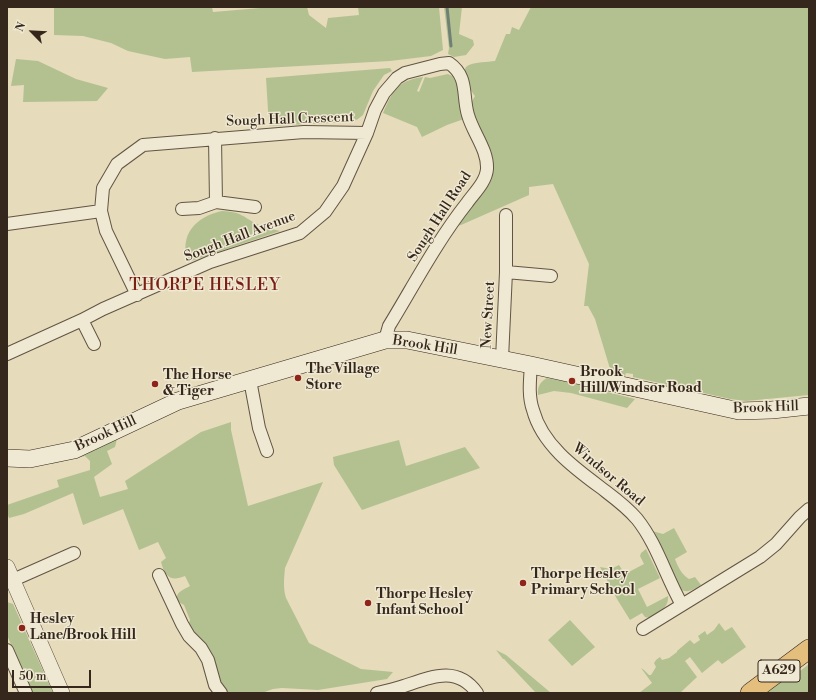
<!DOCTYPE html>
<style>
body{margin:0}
#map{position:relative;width:816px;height:700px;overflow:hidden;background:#e6dbba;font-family:"Libre Bodoni",serif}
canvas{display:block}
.frame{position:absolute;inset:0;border:8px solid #36271c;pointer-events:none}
.north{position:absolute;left:12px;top:12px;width:40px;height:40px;-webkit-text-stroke:3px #efe8d2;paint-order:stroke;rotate:294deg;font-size:11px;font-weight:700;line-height:16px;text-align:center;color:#36271c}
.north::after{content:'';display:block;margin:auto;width:14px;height:18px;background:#36271c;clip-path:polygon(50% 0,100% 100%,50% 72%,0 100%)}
.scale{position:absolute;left:12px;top:670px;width:79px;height:18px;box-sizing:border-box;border:2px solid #36271c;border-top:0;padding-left:5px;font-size:12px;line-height:14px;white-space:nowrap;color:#36271c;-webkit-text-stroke:3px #efe8d2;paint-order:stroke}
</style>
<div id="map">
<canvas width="816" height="700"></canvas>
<div class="frame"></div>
<div class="north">N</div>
<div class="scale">50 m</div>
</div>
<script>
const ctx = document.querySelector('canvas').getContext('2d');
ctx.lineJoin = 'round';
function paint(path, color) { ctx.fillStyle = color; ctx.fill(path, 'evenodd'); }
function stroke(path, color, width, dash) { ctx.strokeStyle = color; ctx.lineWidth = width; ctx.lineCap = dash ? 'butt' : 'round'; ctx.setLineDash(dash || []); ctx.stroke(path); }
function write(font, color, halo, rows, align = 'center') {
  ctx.font = font + ' "Libre Bodoni",serif'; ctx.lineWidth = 3; ctx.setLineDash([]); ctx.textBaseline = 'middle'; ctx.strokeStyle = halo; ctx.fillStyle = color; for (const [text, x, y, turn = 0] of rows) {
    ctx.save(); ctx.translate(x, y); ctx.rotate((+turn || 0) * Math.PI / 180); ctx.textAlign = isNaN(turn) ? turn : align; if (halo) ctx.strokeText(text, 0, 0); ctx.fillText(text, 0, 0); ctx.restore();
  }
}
const green = new Path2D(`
 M54,7h158l1,5 59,-5h35l2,8 17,13 2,-10 31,-3 -1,-8h81l4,43 -12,6 -41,5 -198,11 -2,-15 -25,2 -37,-8 -17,-8 -28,-7 -29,-1z
 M444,7h18l-3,27 14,6 1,5 -8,10 -12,2 -6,-3 1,-6z
 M531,7h278v388l-63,6 -16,-2 -97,-22v-3l-7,-1 -1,3 -14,-4 -16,-53 -7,-13h-4l5,-42 -36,-80 -24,3v8l-68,30 -6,1 30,-43 -8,-57 -6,-23 4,-7c-5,-6 -17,-27 -6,-31 7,-3 18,-3 26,-4l11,-27h4l2,-7 7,3z
 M16,59l22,2 38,18 32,9 -11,13 -74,1 1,-17 -13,1z
 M390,68l2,3 -8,4 -11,16 -10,24 -5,4 -6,3 -83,4 -3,-48z
 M448,74l4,2 6,5 6,38 -17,6 -25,12 -5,-10 -34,-14c10,-22 13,-32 40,-36l-6,14 2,1 6,-15 5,1z
 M222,211c21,1 20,6 37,14 7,3 14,4 21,6l-92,31c-9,-27 7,-45 34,-51z
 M547,378l21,4v2l6,2 1,-2 60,15 -8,9 -56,-15 -17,-2 -16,4c-1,-8 2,-13 9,-17z
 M231,422v8l17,76 75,-24 -38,86c-1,11 -2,20 1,30l23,45 52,26 32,3 -6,7 -69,11 -36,-2 -9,1 -11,4h-33l-9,-11 -6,-25 -6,-10 -15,-15 -5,-7 2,-5 -6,-15 -7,-4c-2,-9 6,-11 13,-15l-5,-10c-14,6 -20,1 -24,-14l5,-4 -8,-16 -19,8 -16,-41 -40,16 -10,-32 -49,21 -15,4 -2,-5v-8l52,-18 -2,-7 33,-10v-9l-5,-5 -33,8 -1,-5 67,-24 -3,12 -8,4 5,13 -18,13 6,20 28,-8 -3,-8 76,-49z
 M399,440l7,26 59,-19 15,21 -118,42 -28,-45 -1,-8z
 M674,528l13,24 -12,7c3,8 7,16 14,20l6,-2 6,8c-7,4 -14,10 -22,3l-14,-35 -13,-22 11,3z
 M646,549l14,29 -22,11 9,18 21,-11c1,12 -9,16 -18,22l-5,-1 -3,-4 -12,7 -13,-21 -17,-32 11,2 8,-4 6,9 19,-10 -4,-8 1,-3z
 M7,602l6,2 40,89h-22l-24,-58z
 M570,620l25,27 -23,19 -24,-26z
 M719,623l6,8 7,-4 14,20 -24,17 -4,-4 -16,13 -12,-16 -5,4 12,16 -17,16h-41l13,-10 -11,-15 3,2 5,5h2l5,-8 -2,-4 2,-3 4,-3 2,3 7,-2 8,-6v-1l13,-11 4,4 6,-4 -2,-4 7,-5 2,4 7,-5z
 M496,650l10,5 45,38h-15l-32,-34h-1z
 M809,664v29h-41l1,-3 22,-17 9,-2z`);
const stream = new Path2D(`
 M447,7l4,39`);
const minor = new Path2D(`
 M216,202l39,5
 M182,209l17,-1 17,-6 -1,-64
 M7,224l94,-13
 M506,272l45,4
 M137,295l-31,-64 -5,-20 2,-23 14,-24 26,-19 161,-13 63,1
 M82,320l12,24
 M7,354l75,-34 21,-11 107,-47 90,-29 25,-21 18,-26 24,-53 8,-23 9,-17 13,-15 8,-5 35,-9 9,-1c20,14 13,32 19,52 5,18 20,35 19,54 -1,13 -13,24 -20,34 -30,38 -53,82 -78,123l-4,14
 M502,359l4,-87v-57
 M531,365c-1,15 -3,31 2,45 9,34 40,57 67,77 13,10 26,19 37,32 20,25 29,58 45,86l78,-48 16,-13 24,-27 9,-8
 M250,380l9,48 8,23
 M159,575l23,49 7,12 12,12 7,12 7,25 6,8
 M13,580l61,-27
 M643,629l39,-24
 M7,650l19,43
 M377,693c9,-2 18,-4 27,-7 27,-9 53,-21 73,7`);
const tertiary = new Path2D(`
 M7,567l55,126`);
const secondary = new Path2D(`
 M7,458l23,1 44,-9 104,-49 207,-61h22l124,25 208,46 33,-1 37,-4`);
const primary = new Path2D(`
 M750,693l59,-44`);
const markers = [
 [298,378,4,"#8f2418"],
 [572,381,4,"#8f2418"],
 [155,384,4,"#8f2418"],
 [523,583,4,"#8f2418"],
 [368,603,4,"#8f2418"],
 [22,628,4,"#8f2418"]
];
const shields = [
 [779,671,42]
];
const shieldNames = [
 ["A629",779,671]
];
const streetNames = [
 ["Sough Hall Crescent",290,120,-2],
 ["Sough Hall Road",440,217,-57],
 ["Sough Hall Avenue",240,237,-21],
 ["New Street",489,315,-87],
 ["Brook Hill",425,346,9],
 ["Brook Hill",766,408,-2],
 ["Brook Hill",106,434,-25],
 ["Windsor Road",608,475,40]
];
const poiNames = [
 ["The Village",306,370],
 ["Store",306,386],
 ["Brook",580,373],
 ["Hill/Windsor Road",580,389],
 ["The Horse",163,376],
 ["& Tiger",163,392],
 ["Thorpe Hesley",531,575],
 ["Primary School",531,591],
 ["Thorpe Hesley",376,595],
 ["Infant School",376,611],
 ["Hesley",30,620],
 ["Lane/Brook Hill",30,636]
];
const quarterNames = [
 ["THORPE HESLEY",205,286]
];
paint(green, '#b3c191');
stroke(stream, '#708074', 3);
stroke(minor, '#625444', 14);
stroke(tertiary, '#625444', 16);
stroke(secondary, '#36271c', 18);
stroke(primary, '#36271c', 20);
stroke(minor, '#efe8d2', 12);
stroke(tertiary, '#efe8d2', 15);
stroke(secondary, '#efe8d2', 17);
stroke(primary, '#e3be7d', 19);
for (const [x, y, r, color] of markers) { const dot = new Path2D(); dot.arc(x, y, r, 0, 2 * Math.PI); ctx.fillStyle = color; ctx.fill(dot); stroke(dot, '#efe8d2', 1.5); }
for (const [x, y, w] of shields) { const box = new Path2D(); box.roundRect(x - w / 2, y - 11, w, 22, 3); ctx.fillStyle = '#efe8d2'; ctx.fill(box); stroke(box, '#36271c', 1); }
write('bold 13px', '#36271c', null, shieldNames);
write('14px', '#36271c', '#efe8d2', streetNames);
write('bold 14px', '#36271c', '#efe8d2', poiNames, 'left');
ctx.letterSpacing = '1px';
write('16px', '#7a1f14', '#efe8d2', quarterNames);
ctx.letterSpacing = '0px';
</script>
